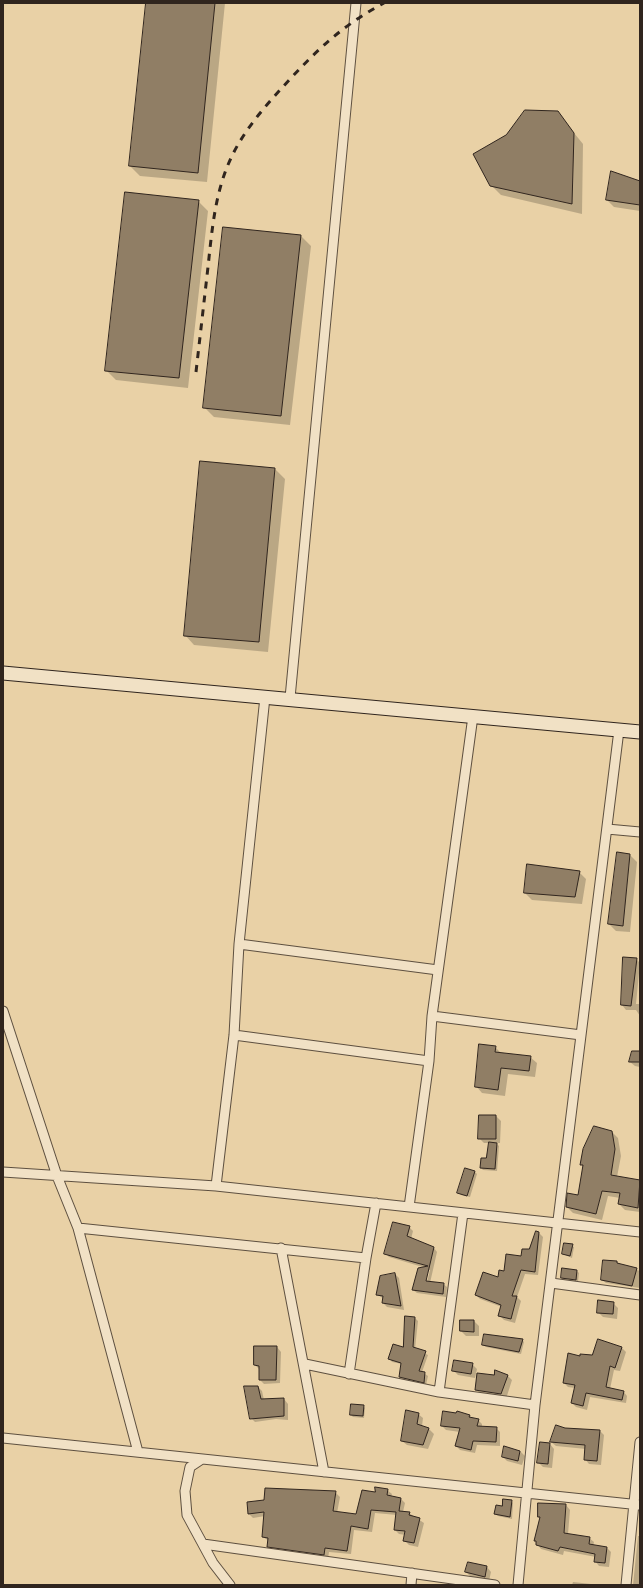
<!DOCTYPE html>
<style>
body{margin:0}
#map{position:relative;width:643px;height:1588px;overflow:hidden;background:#e9d1a6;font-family:"Old Standard TT",serif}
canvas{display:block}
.frame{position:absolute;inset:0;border:4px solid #30251e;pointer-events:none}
</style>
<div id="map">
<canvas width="643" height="1588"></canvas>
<div class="frame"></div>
</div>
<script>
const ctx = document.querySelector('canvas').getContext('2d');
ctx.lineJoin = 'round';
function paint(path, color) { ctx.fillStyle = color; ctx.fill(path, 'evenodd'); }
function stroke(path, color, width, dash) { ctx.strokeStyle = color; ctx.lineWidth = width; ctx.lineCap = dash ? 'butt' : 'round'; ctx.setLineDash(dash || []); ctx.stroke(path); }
const shadow = new Path2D(`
 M147,3h78l-18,179 -67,-6 -10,-10z
 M557,112l26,32 -1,70 -81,-19 -10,-10z
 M640,182v29l-26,-4 -7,-7z
 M198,201l10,10 -20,177 -72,-8 -10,-10z
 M224,228l77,8 10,10 -21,179 -76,-8 -10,-10z
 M201,462l74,7 10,10 -17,173 -74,-7 -9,-10z
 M630,855l7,7 -7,70 -14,-1 -7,-7z
 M579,872l7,7 -4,25 -50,-4 -7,-7z
 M636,959l4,4 -4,41h4v12l-4,-6h-10l-4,-5z
 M495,1047l7,7 28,3 7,6 -2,14 -27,-3 -3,22 -23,-3 -6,-7z
 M640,1052v15l-5,-1 -5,-4z
 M496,1116l5,5 -1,22h-4l3,3 -2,25 -14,-1 -2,-2 6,-9 2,-16h-5l-5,-5z
 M612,1132l6,6 3,18 -4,21 23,4v31l-15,-2 -6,-6 1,-6 -12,-2 -6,24 -29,-7 -6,-6 12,-11 5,-29 -3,-3z
 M475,1172l2,2 -7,23 -9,-2 -2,-2z
 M409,1227l4,4 -2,8 23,9 3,4 -7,31 13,1 4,3 -1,10 -29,-4 -4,-3 13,-22 -37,-11 -4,-4zM428,1270h2l-4,16h-2z
 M539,1233l4,4 -5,38 -13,-1 -8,23 4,4 -6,22 -11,-3 -4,-4 2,-9 -22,-8 -4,-4 54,-45z
 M565,1244l9,3 -2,11 -9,-4z
 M604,1261l13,1 3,3 20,6v17l-34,-5 -4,-3z
 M577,1271l2,2 -1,9 -14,-2 -2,-2z
 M395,1274l4,4 5,32 -17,-3 -4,-4 1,-4 -6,-4z
 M613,1303l5,5 -1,11 -14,-2 -5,-5z
 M415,1318l3,3 -3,28 13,6 -6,17 6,4 -2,9 -23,-5 -3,-3 2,-13 -10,-2 -2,-3 14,-11z
 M461,1321h13l5,5v10h-13l-5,-5z
 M522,1340l2,2 -3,12 -35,-7 -3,-2z
 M277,1347l4,5 -1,31 -16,1 -4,-4 -1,-11 -4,-4z
 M622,1348l4,4 -6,19 -6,-1 -4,19 13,2 4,5 -1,7 -36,-6 -3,13 -11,-3 -4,-4 3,-15 -7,-1 -4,-4 17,-26 12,-1z
 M472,1364l5,5 -2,9 -17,-3 -5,-5z
 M507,1375l5,5 -6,19 -25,-5 -5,-4z
 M258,1387l4,4 2,9 20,-1 4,5v16l-12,-1 -21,3 -4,-4z
 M363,1406l2,2 -1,10 -11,-1 -2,-2z
 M418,1414l5,4 -1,8 7,3 5,5 -6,15 -21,-4 -5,-4z
 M469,1416l9,4 4,4v3l14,1 4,4v14l-23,-1 -2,8 -15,-3 -4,-4 4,-14 -14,-2 -4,-4z
 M565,1429l35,2 4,4 -3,30 -12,-1 -4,-5 1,-10 -30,-3 -5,-4z
 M550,1444l4,5 -2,19 -9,-1 -5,-5z
 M520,1451l5,5 -3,9 -15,-4 -4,-4z
 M387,1490l5,4 -1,3 10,2 4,4 -2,9 6,1 15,10 -6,24 -9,-2 -5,-5 2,-5 -7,-1 -4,-4 2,-15 -22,-2 -3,19 -18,-2 -3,24 -22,-2 -1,7 -55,-8 -5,-4 1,-6 -6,-4 2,-21 -12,2 -4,-4 86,-22 5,5 -3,16 20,3 18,-23z
 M511,1501l2,2 -1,16 -14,-3 -3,-2z
 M566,1505l4,5 -2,24 21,4 5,4 -1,4 14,2 4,4 -2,15 -10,-1 -4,-5 1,-4 -32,-6 -1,4 -22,-6 -4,-5 -1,-3 5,-22 -2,-2z
 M638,1536h2v49h-7z
 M487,1567l4,5 -2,9 -18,-4 -5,-5z
 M573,1582l27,3h-28z`);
const building = new Path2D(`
 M146,3h69l-17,170 -69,-7z
 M525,110l33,1 16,22 -2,71 -82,-18 -17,-32 33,-19z
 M611,171l29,10v24l-34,-5z
 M125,192l74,8 -20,178 -74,-7z
 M223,227l78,8 -20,181 -78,-8z
 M200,461l75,7 -16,174 -75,-6z
 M617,852l13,2 -7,72 -15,-2z
 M527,864l53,7 -5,26 -51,-4z
 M623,957l14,1 -6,48 -10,-1z
 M479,1044l17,2 -1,6 36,4 -2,15 -28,-3 -3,22 -23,-3z
 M632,1051h8v11h-11z
 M479,1115h17v24h-18z
 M594,1126l18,5 3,18 -4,26 29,5 -2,28 -20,-4 2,-11 -18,-2 -6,23 -30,-7 1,-14 11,2 5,-30h-3l3,-16z
 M489,1142l8,1 -2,26 -15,-1 1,-10h5z
 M465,1168l10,3 -8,25 -10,-3z
 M393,1222l17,4 -3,10 27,11 -8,34 18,2 -1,11 -31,-4 6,-22 10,-2 -44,-12z
 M536,1231l3,1 -4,40 -14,-2 -9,26h5l-6,23 -13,-3 3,-11 -26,-10 8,-23 15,5 1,-7 5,1 2,-17 15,2 1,-7h7z
 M564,1243l9,1 -3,12 -8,-2z
 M603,1260l14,1v2l20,5 -5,18 -31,-6z
 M562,1268l15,2 -1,10 -15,-2z
 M395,1273l6,33 -19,-3 1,-7 -7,-1 4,-19z
 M598,1300l16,2 -1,12 -16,-1z
 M405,1316l10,1 -2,30 13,4 -7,20 6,1 -1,11 -25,-6 2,-14 -13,-4 5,-15 10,3z
 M460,1320h14v12l-14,-1z
 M484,1334l39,5 -4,13 -37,-7z
 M598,1339l24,8 -7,21 -5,-2 -4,21 18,4 -2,9 -36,-7 -3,13 -12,-3 4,-18 -12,-2 5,-30 12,3v-2l12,1z
 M254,1346h23l-1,34h-17v-14l-5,-1z
 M454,1360l19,3 -2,11 -19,-3z
 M495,1370l13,5 -7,19 -26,-4 2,-17 17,2z
 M244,1386h14l3,13 23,-1v18l-34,3z
 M351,1404l13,1 -1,11 -13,-1z
 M406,1410l13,3 -2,11 12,4 -6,17 -22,-4z
 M443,1411l13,2 1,-2 13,4 -1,2 10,2 -2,7 20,1 -1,15 -23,-1 -2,9 -16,-4 5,-18 -19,-2z
 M556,1425l9,3 35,2 -3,31 -13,-1 1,-15 -35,-3z
 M540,1442l10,1 -2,21 -11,-1z
 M504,1446l16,5 -2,10 -16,-4z
 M375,1487l13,2 -1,6 14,3 -2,13 11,1 -1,3 11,3 -6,25 -11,-2 2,-10 -11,-1 2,-18 -25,-2 -3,19 -17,-3 -4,25 -22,-3 -1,7 -57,-8 1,-9 -6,-1 2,-25 -16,2 -1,-12 17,-2 1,-12 71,3 -3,20 23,3 6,-24 13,2z
 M503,1499l9,1 -2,17 -16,-3 2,-9 6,1z
 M538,1503l28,1 -2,29 26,4 -1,7 18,3 -2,16 -11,-1 1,-8 -35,-7 -2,4 -22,-6v-4h-2l6,-24h-2z
 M468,1562l19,4 -2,11 -20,-5z`);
const street = new Path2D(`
 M290,698l66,-695
 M607,829l33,3
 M239,944l199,26
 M3,1011l54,165 21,52 60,224
 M432,1016l149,19
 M234,1035l195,26
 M3,1172l213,14 424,46
 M216,1186l18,-151 5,-91 26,-247
 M409,1207l20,-146 3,-45 41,-300
 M78,1228l288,30
 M281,1248l43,224
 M551,1283l89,12
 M305,1364l134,28 96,13
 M349,1374l17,-116 10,-55
 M439,1392l24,-179
 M3,1438l637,67
 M202,1459l-12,8 -5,24 2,24 26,48 17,22
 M203,1544l292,41
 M411,1585l1,-12
 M518,1585l17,-180 84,-675
 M626,1585l14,-143`);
const secondary = new Path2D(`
 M3,673l637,59`);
const rail = new Path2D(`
 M196,372c4,-35 8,-70 12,-105 4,-37 7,-75 23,-109 14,-30 37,-55 60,-80 30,-32 54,-54 93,-75`);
paint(shadow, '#0003');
paint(building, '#907e65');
stroke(building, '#30251e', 1);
stroke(street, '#5e5040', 11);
stroke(secondary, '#30251e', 15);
stroke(street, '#f1e1c5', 9);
stroke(secondary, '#f1e1c5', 13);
stroke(rail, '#30251e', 3, [7, 7]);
</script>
